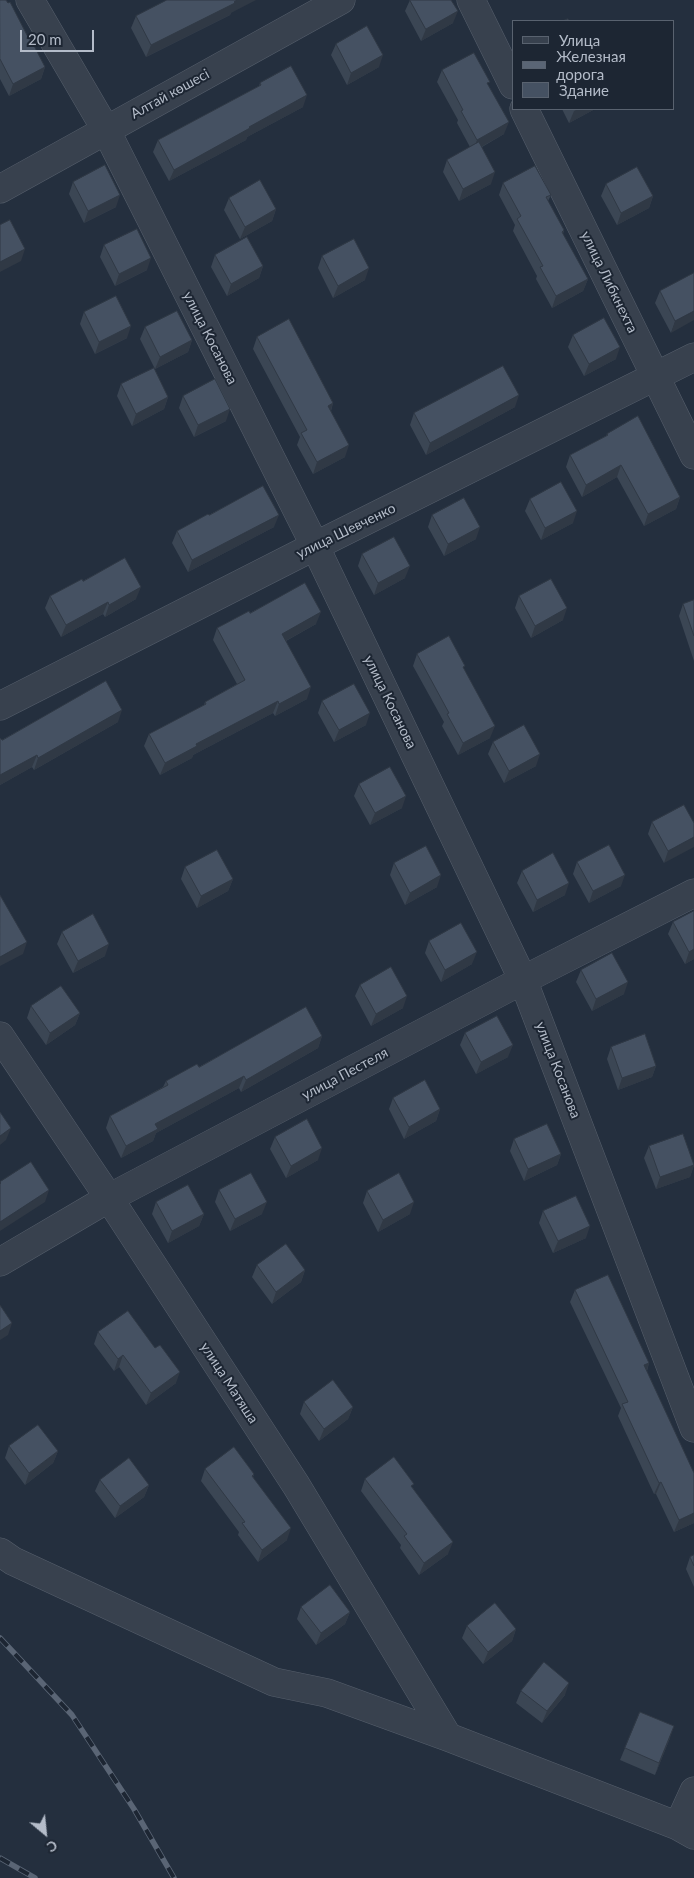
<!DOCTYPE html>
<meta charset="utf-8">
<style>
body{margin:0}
#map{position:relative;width:694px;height:1878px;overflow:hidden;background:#242f3e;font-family:Lato,sans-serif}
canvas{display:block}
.legend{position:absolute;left:512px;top:20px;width:162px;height:90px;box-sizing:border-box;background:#1d2633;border:1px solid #59626f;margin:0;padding:6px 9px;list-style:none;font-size:15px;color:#b4bcc9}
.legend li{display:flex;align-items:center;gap:10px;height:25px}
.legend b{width:25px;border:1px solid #59626f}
.north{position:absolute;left:20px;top:1808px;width:50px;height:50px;-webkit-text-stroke:4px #1d2633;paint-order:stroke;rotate:152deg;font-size:14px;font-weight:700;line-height:20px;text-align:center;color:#b4bcc9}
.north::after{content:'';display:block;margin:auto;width:18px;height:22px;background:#b4bcc9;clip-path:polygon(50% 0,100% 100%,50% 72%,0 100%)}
.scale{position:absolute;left:20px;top:30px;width:74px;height:22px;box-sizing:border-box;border:2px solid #b4bcc9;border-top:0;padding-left:6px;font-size:15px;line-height:18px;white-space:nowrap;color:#b4bcc9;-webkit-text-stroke:4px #1d2633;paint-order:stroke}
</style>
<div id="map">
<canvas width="694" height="1878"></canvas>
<ul class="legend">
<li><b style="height:6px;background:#38414e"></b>Улица</li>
<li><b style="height:6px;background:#5a6575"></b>Железная дорога</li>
<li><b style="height:14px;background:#455162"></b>Здание</li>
</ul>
<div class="north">С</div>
<div class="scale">20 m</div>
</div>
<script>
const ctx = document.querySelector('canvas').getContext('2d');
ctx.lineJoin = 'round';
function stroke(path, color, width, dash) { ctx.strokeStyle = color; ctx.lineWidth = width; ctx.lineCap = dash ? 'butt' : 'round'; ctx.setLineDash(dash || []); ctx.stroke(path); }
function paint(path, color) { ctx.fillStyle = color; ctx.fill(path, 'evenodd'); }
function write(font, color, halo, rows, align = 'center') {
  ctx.font = font + ' Lato,sans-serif'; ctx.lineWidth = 4; ctx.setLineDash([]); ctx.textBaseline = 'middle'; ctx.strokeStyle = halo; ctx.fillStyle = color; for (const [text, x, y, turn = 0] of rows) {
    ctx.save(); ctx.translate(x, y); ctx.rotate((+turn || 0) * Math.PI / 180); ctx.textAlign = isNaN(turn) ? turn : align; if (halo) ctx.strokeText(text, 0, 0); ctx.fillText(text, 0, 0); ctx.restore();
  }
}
const minor = new Path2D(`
 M30,0l76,130 209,416 208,434 171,448
 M471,0l42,85
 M524,109l170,346
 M0,189l341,-189
 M0,706l315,-160 379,-189
 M0,1036l109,162 187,287 152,252
 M0,1262l109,-64 414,-218 171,-87
 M0,1552l13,9 261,121 53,11 121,44 230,89 16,9
 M678,1826l16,-35`);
const rail = new Path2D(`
 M0,1638l72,77 62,94 40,69
 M0,1858l35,20`);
const wall = new Path2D(`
 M0,0l29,39 16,28 -4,12 -32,17 -9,-17z
 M410,0h41l2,23 -32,18 -16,-30z
 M231,13l-1,2 -84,42 -15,-29 5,-12z
 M336,44l43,23 -32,18 -16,-30z
 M442,70l46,15 16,49 -22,13 9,37 -32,17 -16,-29 4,-12 23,-13 -13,-24 1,-3 -21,-38z
 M260,83l43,24 -56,30 -1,3 -77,41 -16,-29 5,-12 101,-54z
 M562,109h33l-26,14z
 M73,182l43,25 -32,16 -15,-29z
 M503,183l48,12 -3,6 16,29 -1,4 25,45 -5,12 -31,17 -16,-29 1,-3 -24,-45 2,-6 -16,-30z
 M606,184l47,12 -4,12 -32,17 -16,-29z
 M229,198l47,11 -4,12 -32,18 -16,-29z
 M104,245l43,25 -32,16 -15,-29z
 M215,255l48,11 -4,12 -32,18 -16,-29z
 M322,256l43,24 -32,18 -15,-30z
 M694,273l-23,60 -16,-30 5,-12z
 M84,312l43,26 -32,16 -15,-30z
 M145,327l47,13 -4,12 -33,17 -15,-30z
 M573,335l43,24 -32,17 -16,-29z
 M257,337l76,66 -2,8 14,46 -32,17 -16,-29 3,-8 -47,-88z
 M121,384l47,13 -4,12 -32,17 -15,-30z
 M183,396l43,25 -32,16 -15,-29z
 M515,407l-89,48 -16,-30 4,-12z
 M607,434l73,63 -4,12 -32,17 -27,-49 -35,20 -16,-30 4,-12 36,-19z
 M530,499l43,24 -32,17 -16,-29z
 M209,515l65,12 -86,45 -16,-29 5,-12z
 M432,515l44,24 -32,17 -16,-29z
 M362,554l43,24 -31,17 -16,-29z
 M83,581l53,18 -31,18 -2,-3 -42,23 -16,-29 5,-12z
 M519,596l44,24 -32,18 -16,-30z
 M694,600v61l-15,-45 4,-12z
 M250,613l66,11 -30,17 21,58 -32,17 -2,-3 -80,42 -1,3 -32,17 -16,-29 5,-12 55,-29 1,-3 32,-18 -24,-44 4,-12z
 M417,654l47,15 26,69 -32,17 -16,-29 2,-4 -31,-56z
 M322,701l44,24 -32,17 -16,-29z
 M118,722l-84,48 -2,-3 -32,18v-47l2,2z
 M493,742l43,24 -32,17 -16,-29z
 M359,784l43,24 -32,17 -16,-29z
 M652,822l42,1 -30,40 -16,-29z
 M577,862l44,24 -32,17 -16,-29z
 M394,863l43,24 -32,18 -15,-30z
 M185,867l48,12 -5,12 -31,17 -16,-29z
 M522,871l43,24 -32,17 -16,-29z
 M694,911v48l-9,5 -17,-30 5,-12z
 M62,932l43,24 -32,17 -16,-29z
 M429,941l43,23 -31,18 -16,-29z
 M581,970l43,24 -32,17 -16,-29z
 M360,985l43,23 -32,18 -16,-30z
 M31,1006l49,7 -5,12 -29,20 -19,-27z
 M465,1033l43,24 -32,17 -16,-29z
 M322,1036l-4,12 -77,44 -2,-4 -83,45 -3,8 -32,17 -15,-30 4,-12 53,-29 3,-6 33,-14z
 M611,1047l45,19 -4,11 -34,13 -11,-31z
 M393,1098l47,11 -4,12 -32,18 -15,-30z
 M275,1137l43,23 -32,18 -16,-29z
 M514,1139l47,15 -4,11 -33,16 -14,-30z
 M649,1146l45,19 -4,12 -34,12 -12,-31z
 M219,1190l43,24 -32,17 -15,-29z
 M367,1191l43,23 -32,18 -15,-29z
 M156,1202l48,12 -5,12 -31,17 -16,-29z
 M543,1211l43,27 -33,15 -14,-30z
 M257,1265l48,5 -4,12 -29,22 -20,-27z
 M575,1290l74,73 -2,8 47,152 -20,9 -18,-38h-2l-36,-78 3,-8 -51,-106z
 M98,1332l78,51 -30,22 -27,-38 -5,4 -20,-27z
 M304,1402l49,5 -5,12 -29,22 -19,-27z
 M9,1446l49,5 -5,12 -28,22 -20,-27z
 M205,1469l49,5 -1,3 34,63 -29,22 -20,-27 1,-3 -38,-51z
 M365,1479l48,9 35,66 -29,21 -19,-27 1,-3 -40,-54z
 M100,1480l49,5 -5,12 -29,21 -20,-27z
 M694,1555v32l-8,-18 4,-12z
 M301,1607l49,5 -5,12 -29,21 -19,-26z
 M467,1626l49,3 -4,12 -29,23 -21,-26z
 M521,1691l44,4 -23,28 -26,-20z
 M670,1738l-15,37 -35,-15 5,-12z`);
const shadedWall = new Path2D(`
 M237,0h19l-25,13 -1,2 -84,42 5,-12z
 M458,11l-5,12 -32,18 5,-12z
 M383,55l-4,12 -32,18 4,-12z
 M45,67l-4,12 -32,17 4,-12z
 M307,95l-4,12 -56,30 -1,3 -77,41 5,-11 75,-43z
 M578,109h17l-26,14 5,-12z
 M509,122l-5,12 -32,18 5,-12z
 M495,172l-4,12 -32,17 4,-12z
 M120,195l-4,12 -32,16 4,-12z
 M653,196l-4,12 -32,17 4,-12z
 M276,209l-4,12 -32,18 5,-12z
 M25,249l-4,12 -21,11v-10z
 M151,258l-4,12 -32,16 4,-12z
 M263,266l-4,12 -32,18 4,-12z
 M369,268l-4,12 -32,18 5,-12z
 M588,279l-5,12 -31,17 4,-12z
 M694,311v9l-23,13 4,-12z
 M131,326l-4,12 -32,16 4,-12z
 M192,340l-4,12 -33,17 5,-12z
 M620,347l-4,12 -32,17 5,-12z
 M519,395l-4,12 -89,48 4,-12z
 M168,397l-4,12 -32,17 4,-12z
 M333,403l-4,12 -1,-9z
 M230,409l-4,12 -32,16 4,-12z
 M349,445l-4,12 -32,17 4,-12z
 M621,465l-4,12 -35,20 4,-12z
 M680,497l-4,12 -32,17 4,-12z
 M577,511l-4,12 -32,17 4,-12z
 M279,515l-5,12 -86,45 4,-12z
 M480,527l-4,12 -32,17 4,-12z
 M410,566l-5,12 -31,17 4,-12z
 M141,587l-5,12 -31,18 4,-12z
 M108,602l-5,12 -42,23 5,-12z
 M567,608l-4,12 -32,18 4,-12z
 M321,612l-5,12 -38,21 4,-11z
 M311,687l-4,12 -32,17 4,-12z
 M278,701l-5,12 -80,42 -1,3 -32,17 5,-12 31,-19z
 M122,710l-4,12 -84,48 4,-12z
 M370,713l-4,12 -32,17 5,-12z
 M495,726l-5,12 -32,17 5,-12z
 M540,754l-4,12 -32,17 5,-12z
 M37,755l-5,12 -32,18v-10z
 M406,796l-4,12 -32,17 5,-12z
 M694,837v10l-30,16 4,-12z
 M441,875l-4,12 -32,18 5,-12z
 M625,875l-4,11 -32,17 4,-12z
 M233,879l-5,12 -31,17 4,-12z
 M569,883l-4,12 -32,17 4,-12z
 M27,942l-4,12 -23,12v-9z
 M109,944l-4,12 -32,17 5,-12z
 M694,949v10l-9,5 4,-12z
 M477,952l-5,12 -31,18 4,-12z
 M628,982l-4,12 -32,17 4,-12z
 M407,996l-4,12 -32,18 5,-12z
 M80,1013l-5,12 -29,20 4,-12z
 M322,1036l-4,12 -77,44 5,-12z
 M513,1045l-5,12 -32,17 5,-12z
 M656,1066l-4,11 -34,13 4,-12z
 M244,1076l-5,12 -83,45 -3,8 -32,17 5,-12 29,-22z
 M440,1109l-4,12 -32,18 5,-12z
 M11,1128l-5,12 -6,5v-9z
 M322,1148l-4,12 -32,18 5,-12z
 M561,1154l-4,11 -33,16 4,-12z
 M694,1165l-4,12 -34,12 4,-12z
 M49,1190l-4,12 -45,29v-9z
 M267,1202l-5,12 -32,17 5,-12z
 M414,1202l-4,12 -32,18 5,-12z
 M204,1214l-5,12 -31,17 4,-12z
 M590,1226l-4,12 -33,15 5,-12z
 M305,1270l-4,12 -29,22 4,-12z
 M12,1323l-4,12 -8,5v-9z
 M123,1355l-4,12 -5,4 4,-12z
 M649,1363l-4,12 -1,-10z
 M180,1372l-4,11 -30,22 5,-12z
 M353,1407l-5,12 -29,22 5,-12z
 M58,1451l-5,12 -28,22 4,-12z
 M661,1482l-5,12h-2l5,-11z
 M149,1485l-5,12 -29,21 5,-12z
 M694,1513v10l-20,9 5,-12z
 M291,1528l-4,12 -29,22 4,-12z
 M453,1542l-5,12 -29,21 5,-12z
 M350,1612l-5,12 -29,21 5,-12z
 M516,1629l-4,12 -29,23 5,-12z
 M569,1683l-4,12 -23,28 5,-12z
 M674,1726l-4,12 -15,37 4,-12z`);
const building = new Path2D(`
 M0,0h6l2,3 2,-1 19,37 1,-1 15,29 -32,17 -13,-25z
 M167,0h70l-3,2 1,1 -84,42 -15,-29z
 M410,0h41l7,11 -32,18z
 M568,19l1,2h-6z
 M367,26l16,29 -32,18 -15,-29z
 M474,53l16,29 -3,1 22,39 -32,18 -16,-29 2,-1 -21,-40z
 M291,66l16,29 -58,32 1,1 -76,42 -16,-30 103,-55 -1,-2z
 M479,142l16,30 -32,17 -16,-29z
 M105,165l15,30 -32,16 -15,-29z
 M535,166l16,29 -5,2 18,33 -2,2 26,47 -32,17 -16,-29 3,-1 -26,-47 4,-3 -18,-33z
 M637,167l16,29 -32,17 -15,-29z
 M260,180l16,29 -31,18 -16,-29z
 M10,220l15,29 -25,13v-37z
 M137,229l14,29 -32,16 -15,-29z
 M247,237l16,29 -32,18 -16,-29z
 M354,239l15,29 -31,18 -16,-30z
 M694,273v38l-19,10 -15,-30z
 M116,296l15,30 -32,16 -15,-30z
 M177,311l15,29 -32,17 -15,-30z
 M604,318l16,29 -31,17 -16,-29z
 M289,319l44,84 -5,3 21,39 -32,17 -16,-29 6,-3 -50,-93z
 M503,366l16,29 -89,48 -16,-30z
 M154,368l14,29 -32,17 -15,-30z
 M215,379l15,30 -32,16 -15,-29z
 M638,416l42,81 -32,17 -27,-49 -35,20 -16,-30 38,-20 -1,-1z
 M561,482l16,29 -32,17 -15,-29z
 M263,486l16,29 -87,45 -15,-29 31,-17 1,1z
 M464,498l16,29 -32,17 -16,-29z
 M394,537l16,29 -32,17 -16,-29z
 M125,558l16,29 -32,18 -1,-3 -42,23 -16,-29 32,-17 1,2z
 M551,579l16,29 -32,18 -16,-30z
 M305,583l16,29 -39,22 29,53 -32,17 -1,-3 -82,43 1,2 -32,17 -16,-29 57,-30 -1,-2 40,-22 -28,-52 32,-17 1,2z
 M694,600v36l-11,-32z
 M449,636l16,30 -2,1 32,59 -32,17 -16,-29 2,-1 -32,-59z
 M106,681l16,29 -84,48 -1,-3 -37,20v-37l2,2z
 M354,684l16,29 -31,17 -17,-29z
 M524,725l16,29 -31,17 -16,-29z
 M390,767l16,29 -31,17 -16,-29z
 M684,805l10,18v14l-26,14 -16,-29z
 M609,845l16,30 -32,16 -16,-29z
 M426,846l15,29 -31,18 -16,-30z
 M217,850l16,29 -32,17 -16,-29z
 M553,853l16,30 -32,17 -15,-29z
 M0,895l27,47 -27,15z
 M694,911v38l-5,3 -16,-30z
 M93,914l16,30 -31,17 -16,-29z
 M461,923l16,29 -32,18 -16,-29z
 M612,953l16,29 -32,17 -15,-29z
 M391,967l16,29 -31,18 -16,-29z
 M61,986l19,27 -30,20 -19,-27z
 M306,1007l16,29 -76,44 -2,-4 -89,48 3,5 -32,17 -16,-30 58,-31 -2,-4 31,-17 2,3z
 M497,1016l16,29 -32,17 -16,-29z
 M645,1034l11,32 -34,12 -11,-31z
 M425,1080l15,29 -31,18 -16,-29z
 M0,1112l11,16 -11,8z
 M307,1119l15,29 -31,18 -16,-29z
 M547,1124l14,30 -33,15 -14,-30z
 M683,1134l11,31 -34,12 -11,-31z
 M31,1162l18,28 -49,32v-38l1,-1 -1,-1z
 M251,1173l16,29 -32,17 -16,-29z
 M399,1173l15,29 -31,18 -16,-29z
 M188,1185l16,29 -32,17 -16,-29z
 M576,1196l14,30 -32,15 -15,-30z
 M286,1244l19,26 -29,22 -19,-27z
 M608,1275l41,88 -5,2 50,108v40l-15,7 -18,-38 -2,1 -37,-79 6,-2 -53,-112z
 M0,1305l12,18 -12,8z
 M128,1311l27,37 5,-3 20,27 -29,21 -28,-38 -5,4 -20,-27z
 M333,1380l20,27 -29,22 -20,-27z
 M38,1425l20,26 -29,22 -20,-27z
 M234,1447l20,27 -2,2 39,52 -29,22 -20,-27 3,-1 -40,-53z
 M394,1457l20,27 -3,2 42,56 -29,21 -20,-27 3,-2 -42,-55z
 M129,1458l20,27 -29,21 -20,-26z
 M694,1555v11l-4,-9z
 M330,1585l20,27 -29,21 -20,-26z
 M495,1603l21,26 -28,23 -21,-26z
 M544,1662l25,21 -22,28 -26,-20z
 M640,1712l34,14 -15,37 -34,-15z`);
const streetNames = [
 ["Алтай көшесі",170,94,-29],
 ["улица Либкнехта",609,282,64],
 ["улица Косанова",210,338,63],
 ["улица Шевченко",346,531,-26],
 ["улица Косанова",390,702,64],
 ["улица Косанова",558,1070,69],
 ["улица Пестеля",345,1074,-28],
 ["улица Матяша",229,1383,57]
];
stroke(minor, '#565f6c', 29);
stroke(minor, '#38414e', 28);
stroke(rail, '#5a6575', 5.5);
stroke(rail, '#1d2633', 4, [11]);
paint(wall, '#3b4654');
paint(shadedWall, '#303945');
paint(building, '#455162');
stroke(building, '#303945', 1);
write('14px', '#b4bcc9', '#1d2633', streetNames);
</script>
